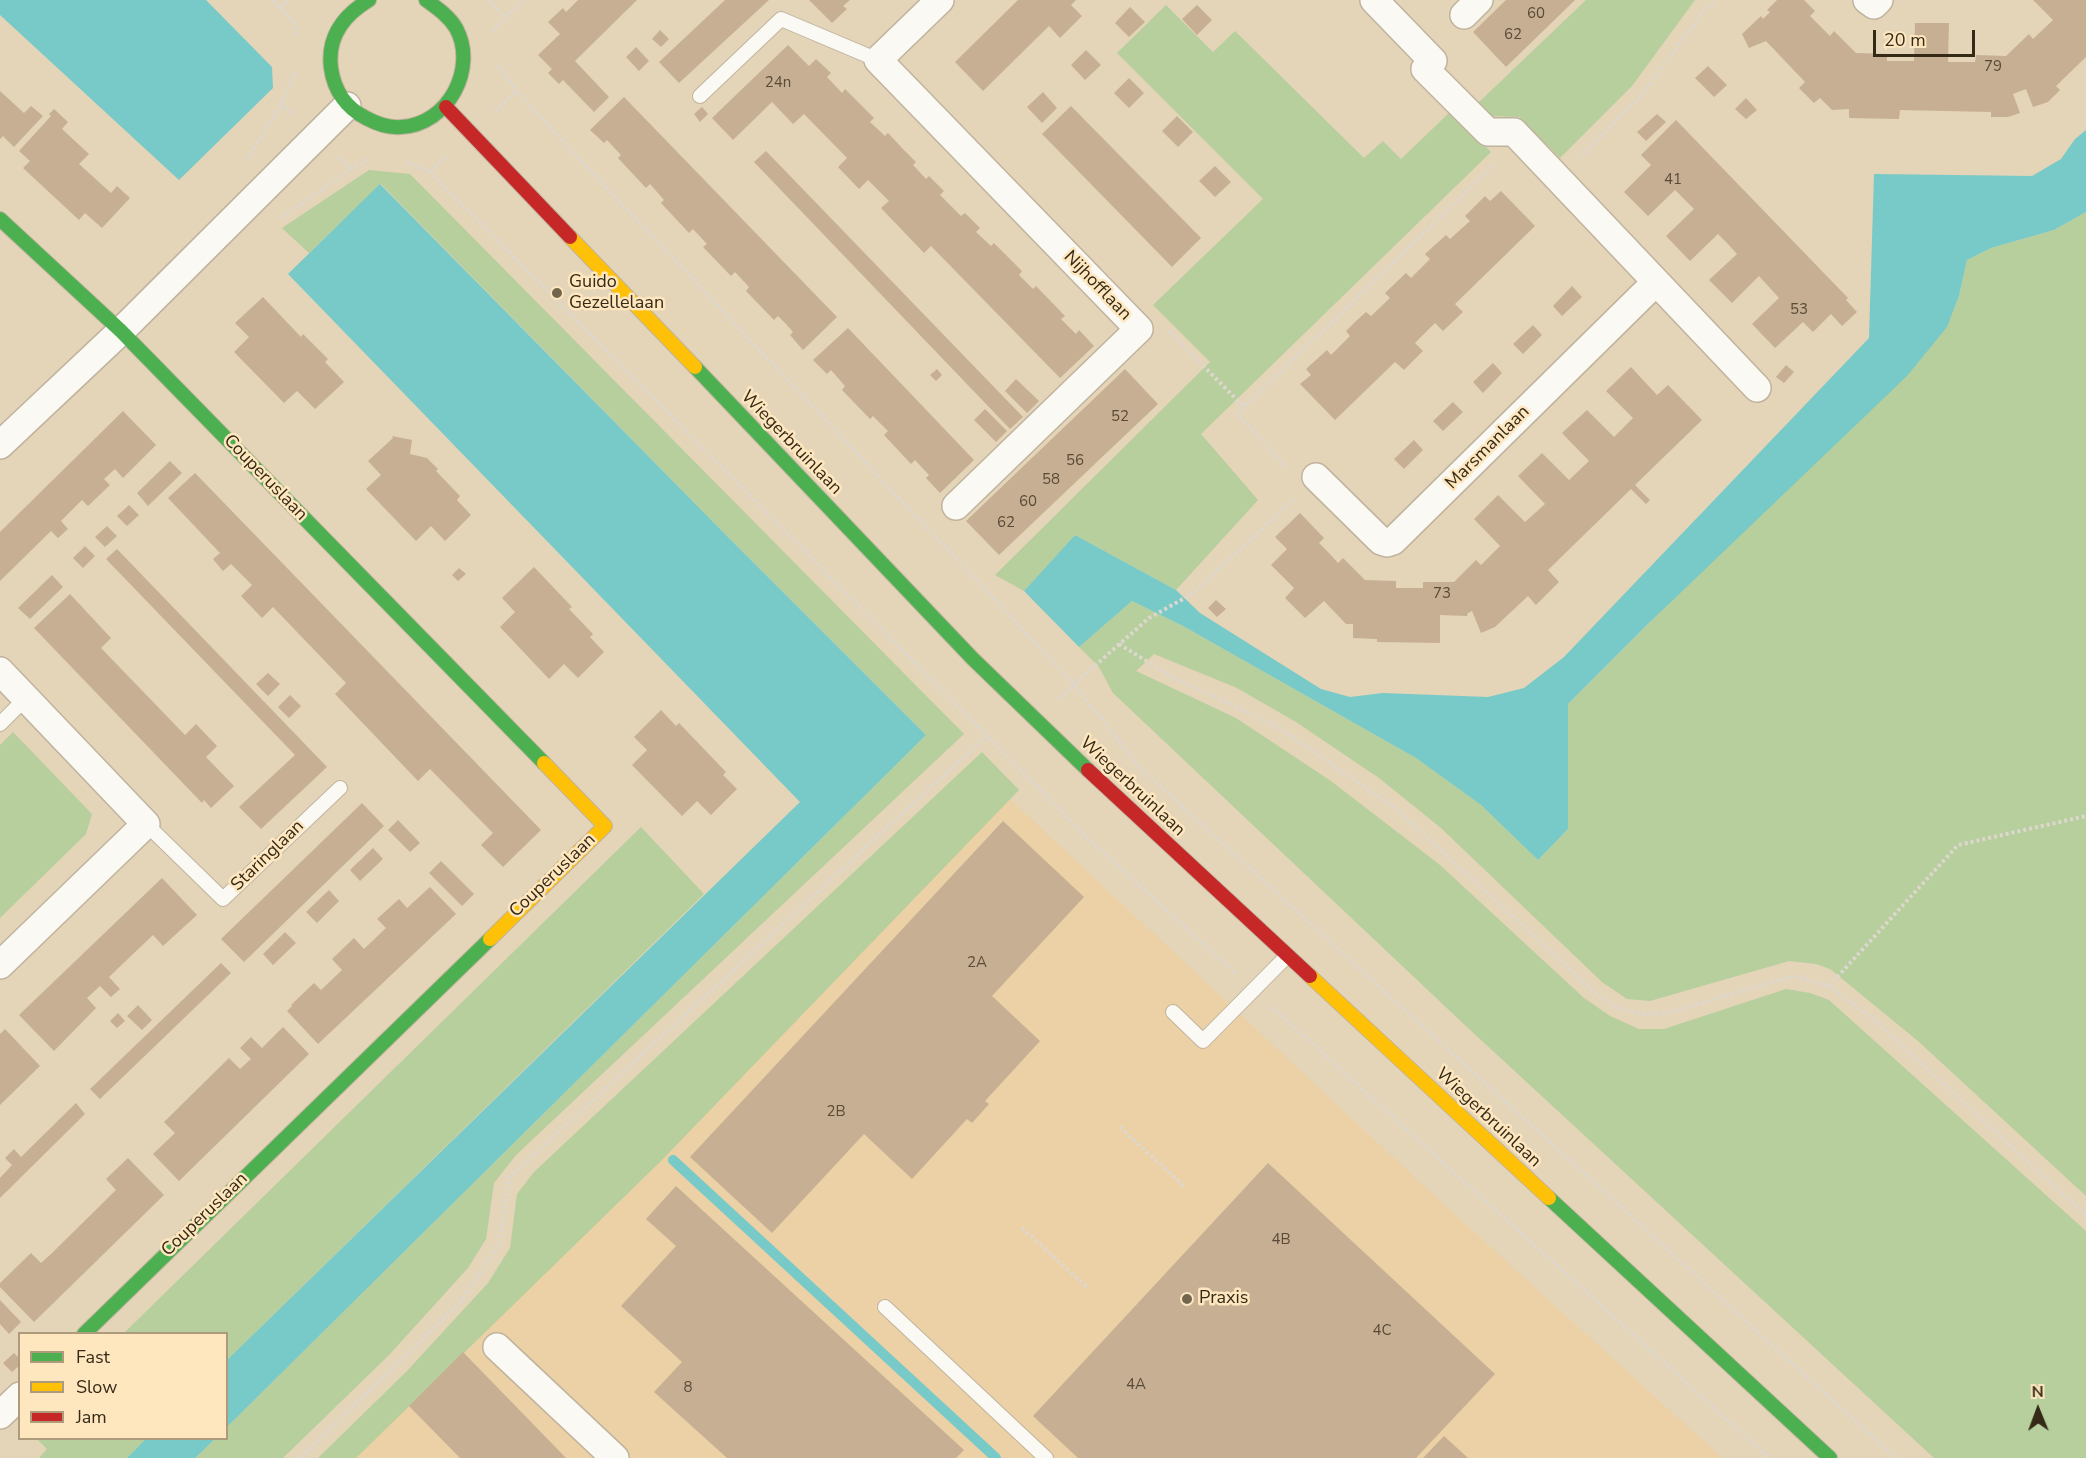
<!DOCTYPE html>
<style>
body{margin:0}
#map{position:relative;width:2086px;height:1458px;overflow:hidden;background:#e4d4b8;font-family:"Nunito Sans",sans-serif}
canvas{display:block}
.legend{position:absolute;left:18px;top:1332px;width:210px;height:108px;box-sizing:border-box;background:#fee6bf;border:2px solid #ae9b7b;margin:0;padding:8px 10px;list-style:none;font-size:18px;color:#352a16}
.legend li{display:flex;align-items:center;gap:12px;height:30px}
.legend b{width:30px;border:2px solid #ae9b7b}
.north{position:absolute;left:2008px;top:1380px;width:60px;height:60px;-webkit-text-stroke:4px #fee6bf;paint-order:stroke;rotate:359deg;font-size:16px;font-weight:700;line-height:24px;text-align:center;color:#352a16}
.north::after{content:'';display:block;margin:auto;width:21px;height:27px;background:#352a16;clip-path:polygon(50% 0,100% 100%,50% 72%,0 100%)}
.scale{position:absolute;left:1873px;top:30px;width:102px;height:27px;box-sizing:border-box;border:3px solid #352a16;border-top:0;padding-left:8px;font-size:18px;line-height:21px;white-space:nowrap;color:#352a16;-webkit-text-stroke:4px #fee6bf;paint-order:stroke}
</style>
<div id="map">
<canvas width="2086" height="1458"></canvas>
<ul class="legend">
<li><b style="height:8px;background:#4caf50"></b>Fast</li>
<li><b style="height:8px;background:#ffc107"></b>Slow</li>
<li><b style="height:8px;background:#c62828"></b>Jam</li>
</ul>
<div class="north">N</div>
<div class="scale">20 m</div>
</div>
<script>
const ctx = document.querySelector('canvas').getContext('2d');
ctx.lineJoin = 'round';
function paint(path, color) { ctx.fillStyle = color; ctx.fill(path, 'evenodd'); }
function stroke(path, color, width, dash) { ctx.strokeStyle = color; ctx.lineWidth = width; ctx.lineCap = dash ? 'butt' : 'round'; ctx.setLineDash(dash || []); ctx.stroke(path); }
function write(font, color, halo, rows, align = 'center') {
  ctx.font = font + ' "Nunito Sans",sans-serif'; ctx.lineWidth = 5; ctx.setLineDash([]); ctx.textBaseline = 'middle'; ctx.strokeStyle = halo; ctx.fillStyle = color; for (const [text, x, y, turn = 0] of rows) {
    ctx.save(); ctx.translate(x, y); ctx.rotate((+turn || 0) * Math.PI / 180); ctx.textAlign = isNaN(turn) ? turn : align; if (halo) ctx.strokeText(text, 0, 0); ctx.fillText(text, 0, 0); ctx.restore();
  }
}
const built = new Path2D(`
 M999,789l441,412 282,257h-1371z`);
const green = new Path2D(`
 M1586,0h109l-63,86 -72,72 -41,-41 -28,-1 -14,-12z
 M1166,5l47,47 22,-21 129,127 19,-17 18,18 50,-48 40,41 -290,282 57,66 -82,90 -101,-55 -51,56 -29,-16 215,-213 -57,-57 110,-106 -146,-146z
 M369,170l41,4 554,560 -448,421 -22,28 -8,56 -18,29 -79,87 -106,103h-88l20,-19 11,-1 1,-11 699,-692 -200,-200 -345,-351 -72,69 -27,-25z
 M2086,212v984l-168,-155 -88,-72 -14,-5 -27,-3 -139,40 -23,-2 -25,-17 -161,-154 -62,-50 -83,-56 -59,-34 -83,-34 -18,17 100,47 95,63 109,84 144,133 26,18 29,13h25l122,-40 24,4 19,7 257,231v227h-152l-466,-430 -355,-335 -14,-26 -20,-20 53,-46 51,25 233,132 65,47 57,55 30,-31v-125l379,-378 12,-30 8,-36 24,-12 63,-18z
 M13,732l79,82 -6,20 -86,84v-173z
 M982,752l37,38 -358,371 -305,297h-38l88,-86 82,-89 22,-35 7,-54 17,-22z
 M641,827l63,67 -477,466 -1,-26h-103z
 M37,1439h110l-20,19h-88l8,-9z`);
const water = new Path2D(`
 M0,0h206l66,67 1,21 -94,92 -179,-165z
 M2086,130v82l-32,18 -63,18 -24,12 -8,36 -12,31 -40,49 -257,246 -82,82v125l-30,31 -57,-55 -65,-47 -233,-132 -51,-25 -53,46 -55,-56 51,-56 101,55 24,23 121,76 29,8 33,-4 105,4 36,-9 40,-31 305,-319 5,-164 158,2 29,-17 14,-20z
 M380,184l346,351 200,200 -699,692v-67l573,-558 -512,-528z
 M147,1438h68v1l-20,19h-68z`);
const stream = new Path2D(`
 M673,1160l323,298`);
const building = new Path2D(`
 M578,0h59l-62,61 34,36 -15,15 -31,-32 -4,4 -11,-11 4,-4 -14,-14 22,-21 -12,-12 15,-14 3,4z
 M725,0h44l-90,83 -20,-21z
 M809,0h41l-7,6 4,3 -15,14z
 M1018,0h58l-5,5 11,11 -22,22 -11,-12 -66,65 -28,-29z
 M1506,0h69l-69,67 -33,-35z
 M1777,0h27l11,11 -5,5 20,20 4,-5 22,22 31,1v7h27l1,-38h34l-1,39h27l1,-7 30,1 23,-22 4,5 20,-19 -20,-20h53v57l-30,29 4,4 -12,12 -15,5 -7,-18 -13,5 7,19 -12,4h-17v-5l-91,-2 -1,9 -50,-1v-9l-17,1 -12,-12 -6,5 -15,-15 6,-6 -39,-41 -17,7 -7,-14 19,-18 2,3 7,-7 -3,-2z
 M1197,5l15,15 -15,15 -15,-16z
 M1130,7l15,15 -16,15 -14,-14z
 M660,30l9,9 -8,8 -9,-8z
 M788,45l21,21 7,-7 15,14 -4,4 15,16 3,-4 29,29 -4,4 15,14 3,-3 14,15 14,14 -3,3 13,14 3,-3 15,15 -4,4 21,21 4,-3 15,15 -4,4 15,14 3,-3 28,28 -3,4 14,14 3,-3 29,30 -4,3 15,15 3,-4 15,16 -34,32 -129,-132 -7,7 -43,-45 8,-7 -21,-21 -9,9 -21,-22 9,-9 -43,-44 -11,10 -21,-22 -39,38 -21,-22z
 M636,47l13,14 -10,10 -13,-14z
 M1086,50l15,15 -16,15 -14,-15z
 M1708,66l19,19 -13,12 -19,-19z
 M1129,78l15,15 -15,15 -15,-15z
 M0,91l24,22 7,-7 12,10 -29,31 -11,-11 -3,3z
 M1043,92l14,16 -15,15 -15,-16z
 M624,97l213,220 -34,33 -13,-15 3,-3 -7,-8 -8,-8 -4,4 -28,-29 3,-4 -14,-15 -4,4 -28,-29 4,-3 -14,-15 -4,4 -28,-30 3,-3 -14,-16 -4,4 -28,-30 3,-3 -14,-15 -3,3 -14,-13z
 M1746,98l11,12 -11,9 -11,-10z
 M1071,106l130,132 -29,29 -130,-133z
 M702,107l6,7 -8,8 -6,-8z
 M54,109l14,13 -6,7 27,25 -10,10 32,29 6,-7 13,12 -28,30 -17,-15 -6,7 -56,-52 7,-7 -11,-10 32,-35 -2,-2z
 M1657,114l9,8 -20,19 -9,-9z
 M1177,116l16,16 -15,15 -16,-16z
 M1676,120l172,178 -2,2 11,12 -15,14 -11,-12 -18,18 -10,-10 -28,26 -23,-24 27,-26 -20,-22 -27,27 -23,-23 28,-26 -10,-11 -9,-9 -28,27 -24,-25 28,-27 -19,-19 -27,26 -24,-24 27,-27 -10,-10z
 M766,151l257,266 -13,12 -256,-267z
 M1215,166l16,16 -16,15 -16,-16z
 M1501,191l34,35 -80,78 8,8 -20,19 -8,-8 -20,20 8,8 -19,19 -9,-8 -60,58 -35,-36 11,-9 -5,-6 21,-19 4,5 19,-19 -4,-5 10,-10 10,-9 5,4 19,-18 -5,-5 21,-20 5,5 19,-19 -5,-5 21,-19 4,4 20,-18 -5,-5 20,-20 5,5z
 M1572,286l10,11 -20,19 -9,-10z
 M263,297l38,40 2,-3 25,25 -3,3 19,20 -29,27 -18,-18 -13,12 -50,-51 15,-15 -14,-14z
 M1533,325l9,10 -19,19 -10,-10z
 M848,328l126,132 -34,33 -14,-15 3,-3 -14,-15 -4,4 -27,-29 4,-4 -15,-15 -3,3 -28,-29 3,-4 -14,-16 -4,4 -14,-14z
 M1493,363l9,10 -19,20 -10,-11z
 M1786,365l8,7 -10,11 -8,-6z
 M1631,367l26,28 11,-10 34,35 -67,65 15,15 -4,4 -15,-15 -83,81 11,12 -23,23 -8,-9 -33,31 -14,6 -9,-22 -4,2 -1,3 -27,-1v28l-63,-1v-3l-24,-1v-14h-7l-22,-23 -19,17 -20,-20 9,-10 -23,-23 16,-16 -12,-12 25,-24 24,25 -5,5 10,10 9,10 5,-5 22,22 31,1v7h27v-6h31l22,-22 5,5 19,-19 -26,-27 24,-24 27,27 20,-18 -27,-28 24,-23 27,27 20,-19 -27,-28 25,-23 27,27 19,-19 -27,-27z
 M937,369l5,6 -6,6 -6,-6z
 M1125,369l33,35 -159,151 -33,-34z
 M1016,379l23,22 -12,12 -22,-22z
 M1453,402l10,10 -20,19 -10,-10z
 M985,409l22,22 -11,11 -22,-22z
 M123,411l33,34 -33,33 -8,-9 -11,10 6,6 -22,21 -6,-6 -21,21 7,8 -10,9 -7,-7 -51,50v-49z
 M392,436l20,4 -2,14 17,4 11,11 -2,2 24,25 -3,4 14,15 -26,26 -14,-15 -15,15 -50,-52 15,-14 -13,-14 25,-23z
 M1414,440l9,10 -19,19 -10,-10z
 M170,461l12,12 -34,33 -11,-13z
 M195,473l346,357 -38,37 -22,-22 12,-12 -63,-64 -12,12 -83,-87 11,-11 -73,-76 -11,11 -21,-22 11,-11 -21,-21 -8,7 -10,-12 7,-6 -52,-55z
 M129,505l10,10 -12,11 -10,-10z
 M107,526l10,10 -12,11 -10,-10z
 M85,546l10,10 -12,12 -10,-10z
 M117,549l210,218 -66,62 -22,-22 56,-52 -189,-196z
 M534,567l38,40 -3,2 24,25 -3,3 14,15 -26,26 -14,-14 -15,15 -49,-52 15,-15 -13,-14z
 M459,568l7,6 -8,7 -6,-6z
 M52,575l11,12 -33,32 -12,-11z
 M70,594l41,44 -10,10 84,87 11,-11 21,22 -11,11 28,29 -23,22 -7,-8 -2,3 -168,-175z
 M1216,600l10,9 -9,8 -9,-9z
 M268,673l12,11 -12,12 -12,-12z
 M290,695l11,11 -12,12 -11,-11z
 M661,710l15,16 3,-3 47,49 -3,3 14,14 -26,26 -14,-14 -15,15 -50,-51 15,-15 -13,-13z
 M362,803l22,23 -140,136 -23,-23z
 M398,820l22,23 -10,9 -22,-22z
 M1003,821l81,76 -92,99 48,45 -55,60 4,3 -17,19 -5,-4 -55,60 -48,-45 -92,99 -82,-76z
 M373,848l10,11 -23,22 -10,-11z
 M441,861l33,33 -12,12 -33,-33z
 M162,878l35,37 -34,31 -10,-11 -44,42 11,12 -9,8 -11,-11 -13,12 9,10 -42,43 -35,-36z
 M430,887l26,27 -138,130 -31,-33 5,-5 -1,-1 23,-22 7,7 21,-20 -10,-11 22,-21 10,11 22,-21 -9,-9 22,-20 8,9z
 M329,890l10,11 -22,22 -11,-11z
 M285,932l11,11 -23,22 -10,-11z
 M221,963l10,10 -131,126 -10,-10z
 M138,1005l14,15 -10,10 -15,-14z
 M118,1013l7,8 -8,7 -7,-7z
 M283,1027l26,27 -130,127 -26,-27 22,-21 -11,-11 65,-64 11,11 11,-10 -11,-11 11,-11 11,11z
 M5,1029l35,37 -40,39v-71z
 M76,1103l9,11 -85,84v-20l12,-13 -7,-7 9,-9 7,8z
 M128,1158l36,37 -130,127 -34,-35v-4l31,-30 10,10 11,-10 64,-63 -10,-11z
 M1268,1163l227,211 -79,84h-338l-45,-42z
 M676,1186l288,264 -8,8h-229l-73,-66 28,-30 -61,-56 55,-60 -30,-27z
 M0,1300l21,22 -12,12 -9,-10z
 M463,1352l103,106h-106l-51,-52z
 M14,1353l6,6v6l-8,7 -9,-9z
 M1444,1436l24,22h-45z`);
const path = new Path2D(`
 M273,0l23,24 1,13
 M488,0l17,17
 M281,8l8,-8
 M494,31v-3l30,-28
 M498,66l28,36 548,582 67,85 755,689
 M281,103l13,12
 M495,111l21,-20
 M338,158l13,11
 M1579,158l61,-61 63,-85 12,-12
 M247,159l33,-52 16,-36
 M406,162l24,10 663,671 142,130
 M430,172l18,-17
 M281,218l70,-49 18,-10
 M1169,331l75,76
 M1286,467l-49,-53 259,-251
 M1119,644l55,34 101,47 121,84 203,187 18,12 24,6 26,-1 126,-37 36,10 45,34 212,195
 M1060,699l14,-15 75,-66 43,-24 103,-96
 M1829,986l129,-141 128,-29
 M1272,1007l497,451
 M1120,1127l65,60
 M1022,1228l66,60
 M300,1458l161,-156 38,-58 10,-66 477,-442`);
const lane = new Path2D(`
 M700,96l81,-77 97,41
 M0,724l26,-26
 M146,824l77,75 117,-111
 M1173,1012l30,29 84,-85
 M885,1307l161,151`);
const street = new Path2D(`
 M940,0l-62,60 261,269 -183,177
 M1374,0l59,61 -8,8 63,63h26l243,256
 M1867,0l7,5 5,-5
 M1464,15l15,-15
 M0,445l121,-114 226,-225
 M1316,477l65,64 6,2 6,-2 263,-259
 M0,671l146,153 -146,141
 M497,1347l118,111
 M0,1415l20,-19`);
const fast = new Path2D(`
 M369,0c-25,15 -42,37 -38,68 3,22 15,40 35,50 11,6 22,10 35,9 47,-2 77,-59 55,-99 -7,-12 -19,-20 -30,-28
 M0,219l121,112 423,432
 M695,367l278,292 115,111
 M1549,1198l281,260
 M84,1334l406,-395`);
const slow = new Path2D(`
 M570,237l125,130
 M490,939l115,-113 -61,-63
 M1310,976l239,222`);
const jam = new Path2D(`
 M446,107l124,130
 M1088,770l222,206`);
const markers = [
 [557,293,6,"#72664f"],
 [1187,1299,6,"#72664f"]
];
const numberNames = [
 ["60",1536,14],
 ["62",1513,35],
 ["79",1993,67],
 ["24n",778,83],
 ["41",1673,180],
 ["53",1799,310],
 ["52",1120,417],
 ["56",1075,461],
 ["58",1051,480],
 ["60",1028,502],
 ["62",1006,523],
 ["73",1442,594],
 ["2A",977,963],
 ["2B",836,1112],
 ["4B",1281,1240],
 ["4C",1382,1331],
 ["4A",1136,1385],
 ["8",688,1388]
];
const poiNames = [
 ["Guido",569,283],
 ["Gezellelaan",569,304],
 ["Praxis",1199,1299]
];
const streetNames = [
 ["Nijhofflaan",1097,286,46],
 ["Wiegerbruinlaan",791,443,46],
 ["Marsmanlaan",1488,448,-45],
 ["Couperuslaan",265,478,46],
 ["Wiegerbruinlaan",1132,787,43],
 ["Staringlaan",268,856,-44],
 ["Couperuslaan",553,876,-44],
 ["Wiegerbruinlaan",1488,1118,43],
 ["Couperuslaan",205,1215,-44]
];
paint(built, '#ebd1a5');
paint(green, '#b7ce9d');
paint(water, '#77cac7');
stroke(stream, '#77cac7', 10);
paint(building, '#c7af94');
stroke(lane, '#c0b39e', 16);
stroke(street, '#c0b39e', 30);
stroke(fast, '#c0b39e', 16);
stroke(slow, '#c0b39e', 16);
stroke(jam, '#c0b39e', 16);
stroke(path, '#ddd7ce', 4, [3, 3]);
stroke(lane, '#fbf9f4', 14);
stroke(street, '#fbf9f4', 27);
stroke(fast, '#4caf50', 14);
stroke(slow, '#ffc107', 14);
stroke(jam, '#c62828', 14);
for (const [x, y, r, color] of markers) { const dot = new Path2D(); dot.arc(x, y, r, 0, 2 * Math.PI); ctx.fillStyle = color; ctx.fill(dot); stroke(dot, '#fee6bf', 2); }
write('15px', '#5a4b36', null, numberNames);
write('18px', '#352a16', '#fee6bf', poiNames, 'left');
write('18px', '#352a16', '#fee6bf', streetNames);
</script>
